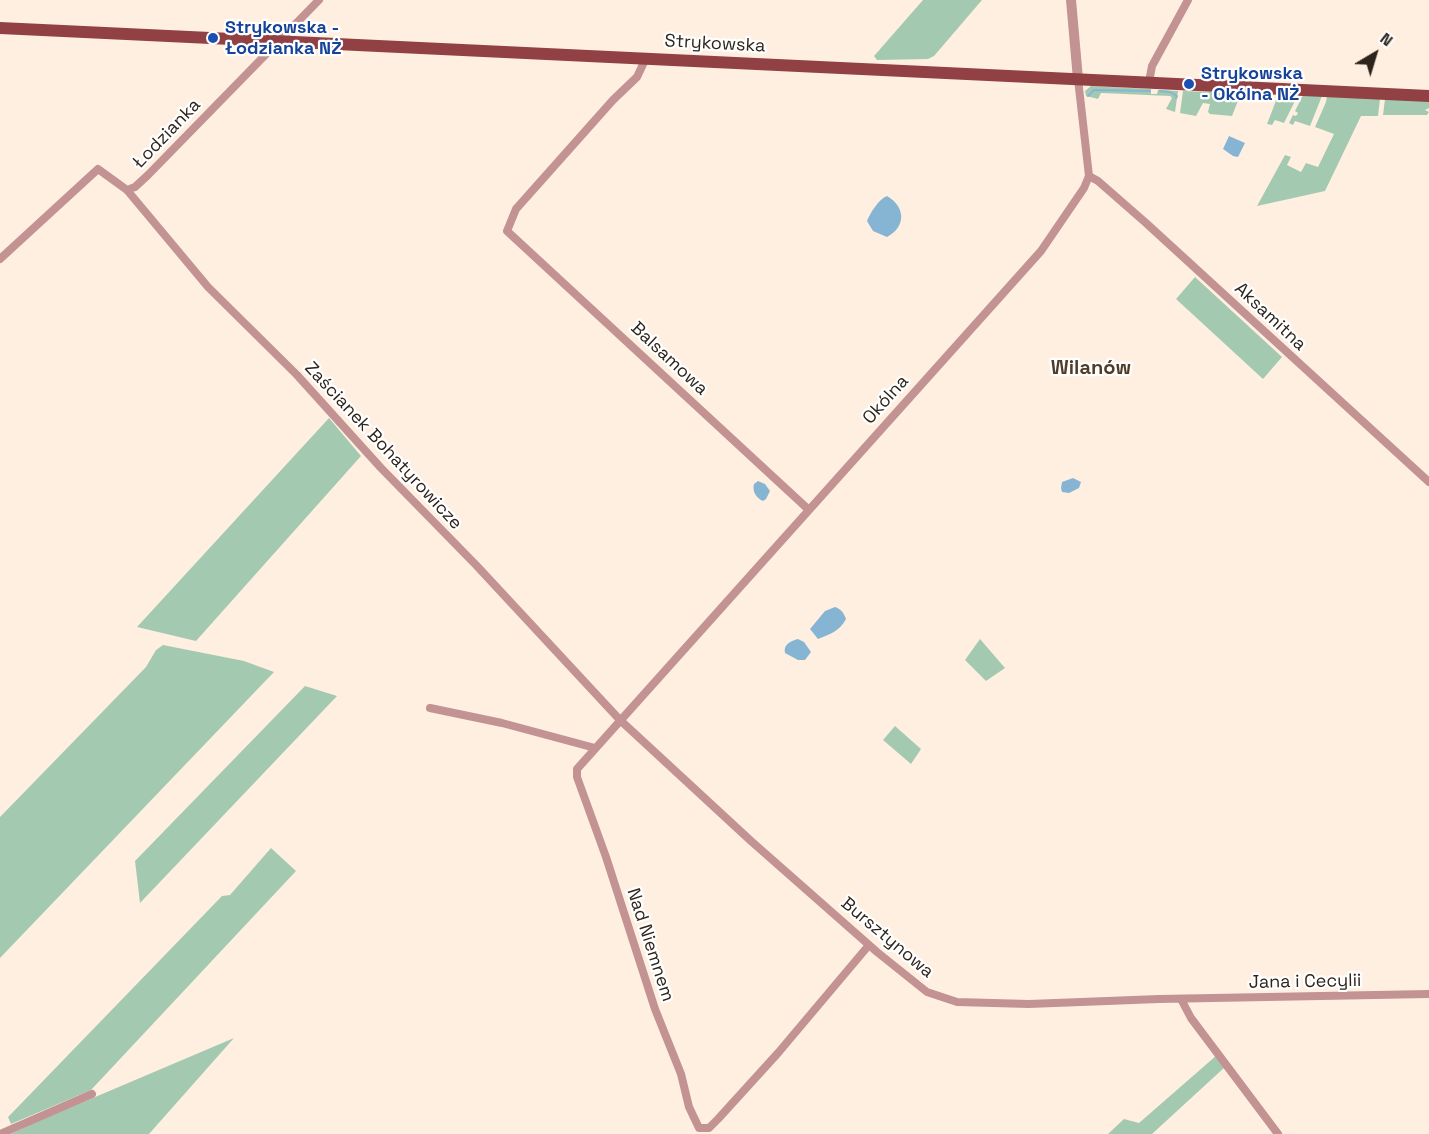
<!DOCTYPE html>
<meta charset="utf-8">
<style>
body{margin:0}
#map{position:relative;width:1429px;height:1134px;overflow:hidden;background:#ffefe1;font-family:"Space Grotesk",sans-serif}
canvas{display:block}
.north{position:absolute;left:1345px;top:24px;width:60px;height:60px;-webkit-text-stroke:4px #fff;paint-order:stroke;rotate:38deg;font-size:16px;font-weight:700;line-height:24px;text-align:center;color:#2d241b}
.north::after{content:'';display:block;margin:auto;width:21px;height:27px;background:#2d241b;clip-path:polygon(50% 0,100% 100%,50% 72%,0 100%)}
</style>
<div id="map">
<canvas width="1429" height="1134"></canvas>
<div class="north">N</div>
</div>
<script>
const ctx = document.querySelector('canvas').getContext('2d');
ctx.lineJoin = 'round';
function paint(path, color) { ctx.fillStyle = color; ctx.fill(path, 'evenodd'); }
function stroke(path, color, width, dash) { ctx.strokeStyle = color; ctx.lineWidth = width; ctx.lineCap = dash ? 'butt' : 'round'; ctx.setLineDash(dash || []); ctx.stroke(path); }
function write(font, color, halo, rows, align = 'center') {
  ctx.font = font + ' "Space Grotesk",sans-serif'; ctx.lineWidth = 4.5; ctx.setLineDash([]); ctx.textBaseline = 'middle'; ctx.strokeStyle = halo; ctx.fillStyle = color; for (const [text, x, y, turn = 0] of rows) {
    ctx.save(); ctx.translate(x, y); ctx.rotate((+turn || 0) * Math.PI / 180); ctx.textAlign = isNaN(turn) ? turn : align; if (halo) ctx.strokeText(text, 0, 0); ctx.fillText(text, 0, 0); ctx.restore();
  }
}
const green = new Path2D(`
 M923,0h59l-48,56 -6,3 -51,1 -3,-4z
 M1091,86l60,3v5h6l1,-4 20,1 -3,21 -9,-3 6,-11 -2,-2c-23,-1 -45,-2 -69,-3l-3,6 -12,-3 -1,-5z
 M1183,91l58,2 -9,23 -22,-2 -2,-2 2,-8 -7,-1 -7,13 -16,-3z
 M1279,93l16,1 1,5 -12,24 -9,-3 -3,5 -5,-1z
 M1303,95l19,1 -12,30 -15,-5 -2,4 -4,-2 4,-8 3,1 2,-3 -3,-2z
 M1327,96l53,3 -2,17h-17l-36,75 -68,15 28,-51 6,2 -4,8 14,7 5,-9 12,4 16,-33 -19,-7 11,-25z
 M1385,99l44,2v7l-4,2 4,2 -2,3h-44z
 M1195,277l87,80 -19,22 -87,-80z
 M329,418l32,38 -165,185 -59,-14z
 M980,639l25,29 -19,13 -21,-21z
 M163,645l81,16 30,11 -274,286v-141l146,-150 10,-17z
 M305,686l32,10 -197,207 -5,-42z
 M895,726l26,23 -10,15 -28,-24z
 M271,848l25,23 -205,219 -80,34 -3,-7 3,-3 211,-218 8,-1z
 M234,1038l-85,96h-139l24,-11z
 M1217,1055l8,12 -73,67h-44l16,-15 15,4z`);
const water = new Path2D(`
 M1229,136l16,7 -7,14 -5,-1 -10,-7z
 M887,196c19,11 19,31 0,41l-14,-6 -6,-10c3,-8 12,-22 20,-25z
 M1073,478l8,4 -2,6 -10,5 -7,-1 -1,-4 1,-6z
 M758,481l7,3 5,7 -4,8 -3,2c-7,-3 -11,-10 -9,-17z
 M835,607c6,2 9,6 11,12 -6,12 -16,15 -28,20l-8,-10 15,-18z
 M798,639l6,3 7,10 -6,8h-7l-13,-7c-2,-9 6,-12 13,-14z`);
const stream = new Path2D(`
 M1160,91l10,1 7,4 -1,2
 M1088,96l6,-6 56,1`);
const minor = new Path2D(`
 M646,58l-9,19 -24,23 -97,109 -9,22 302,279
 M1149,82l3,-16 36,-66
 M1089,176l9,5 48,42 283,259
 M127,190l8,-3 13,-12 171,-175
 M0,259l98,-90 29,21 81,97 89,88 84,93 95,97 144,155 131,121 126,111 50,40 30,10 72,2 130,-5 270,-5
 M430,708l72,15 93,25
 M869,945l-91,108 -60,66 -9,9h-10l-10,-21 -8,-33 -26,-65 -49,-152 -29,-80v-8l464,-518 43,-63 5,-12 -11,-97
 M1181,999l10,19 87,116
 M0,1134l92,-40`);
const tertiary = new Path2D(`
 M1071,0l7,79`);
const primary = new Path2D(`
 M0,28l1429,68`);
const markers = [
 [213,38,6,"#1a4fb4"],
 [1189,84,6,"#1a4fb4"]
];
const transitNames = [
 ["Strykowska -",225,28],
 ["Łodzianka NŻ",225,49],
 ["Strykowska",1201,74],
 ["- Okólna NŻ",1201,95]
];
const streetNames = [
 ["Strykowska",715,44,3],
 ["Łodzianka",167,134,-46],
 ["Aksamitna",1270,317,43],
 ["Balsamowa",669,359,43],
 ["Okólna",886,400,-48],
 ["Zaścianek Bohatyrowicze",383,446,47],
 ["Bursztynowa",887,938,40],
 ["Nad Niemnem",650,945,72],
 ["Jana i Cecylii",1305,982,-1]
];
const neighbourhoodNames = [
 ["Wilanów",1091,369]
];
paint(green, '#a3cab1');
paint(water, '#86b5d4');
stroke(stream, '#86b5d4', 2);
stroke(minor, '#c29392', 8);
stroke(tertiary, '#c29392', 10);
stroke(primary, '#914144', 12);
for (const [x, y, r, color] of markers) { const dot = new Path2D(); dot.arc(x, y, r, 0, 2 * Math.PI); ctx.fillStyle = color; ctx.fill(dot); stroke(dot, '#fff', 2); }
write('bold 18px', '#164399', '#fff', transitNames, 'left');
write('18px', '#2d241b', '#fff', streetNames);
write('bold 20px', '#513c28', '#fff', neighbourhoodNames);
</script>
